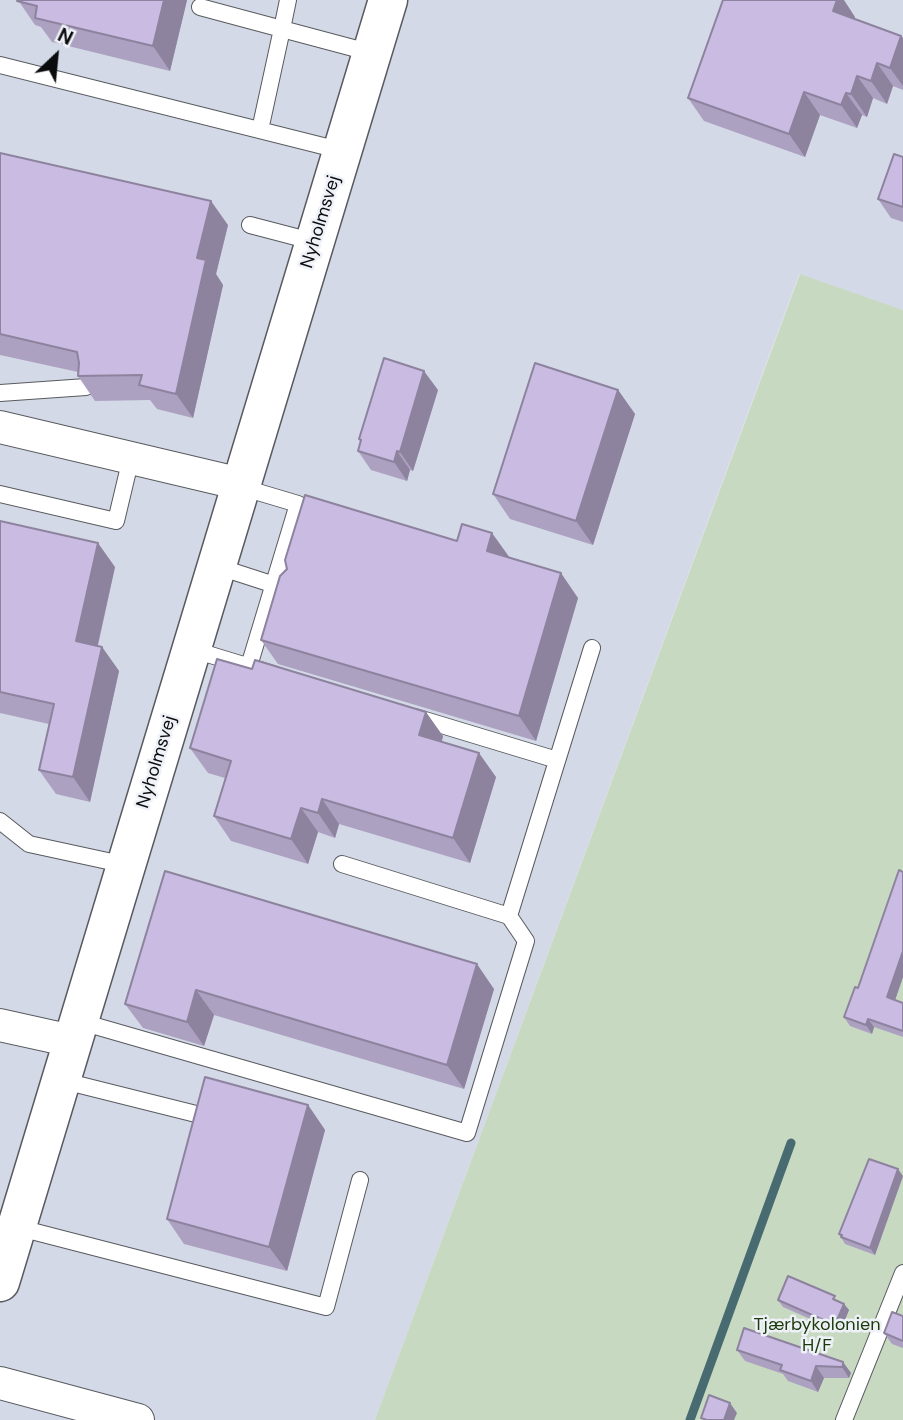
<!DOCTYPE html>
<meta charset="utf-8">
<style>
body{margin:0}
#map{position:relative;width:903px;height:1420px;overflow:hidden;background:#e1e4ea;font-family:"DM Sans",sans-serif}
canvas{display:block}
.north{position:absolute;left:21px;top:21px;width:70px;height:70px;-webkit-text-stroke:5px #eef1f7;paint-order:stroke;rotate:26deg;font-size:19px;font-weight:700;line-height:28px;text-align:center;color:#0b0c0e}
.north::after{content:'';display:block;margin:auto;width:24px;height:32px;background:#0b0c0e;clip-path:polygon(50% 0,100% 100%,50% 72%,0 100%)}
</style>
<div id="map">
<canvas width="903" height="1420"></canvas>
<div class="north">N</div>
</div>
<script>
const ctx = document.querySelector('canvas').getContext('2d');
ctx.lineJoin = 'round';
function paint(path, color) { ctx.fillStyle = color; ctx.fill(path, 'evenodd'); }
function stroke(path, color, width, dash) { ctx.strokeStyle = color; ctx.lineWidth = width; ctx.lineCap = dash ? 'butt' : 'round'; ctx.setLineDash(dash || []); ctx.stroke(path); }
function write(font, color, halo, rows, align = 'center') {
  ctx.font = font + ' "DM Sans",sans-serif'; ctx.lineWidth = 5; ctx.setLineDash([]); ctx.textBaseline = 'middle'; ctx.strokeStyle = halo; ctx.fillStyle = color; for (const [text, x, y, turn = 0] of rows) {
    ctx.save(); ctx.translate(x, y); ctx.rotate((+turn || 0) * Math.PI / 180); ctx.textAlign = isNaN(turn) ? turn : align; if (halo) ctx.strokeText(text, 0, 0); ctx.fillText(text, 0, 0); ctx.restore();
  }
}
const built = new Path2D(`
 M0,0h903v310l-104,-36 -424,1146h-375z`);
const green = new Path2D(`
 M800,274l103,36v1110h-528z`);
const stream = new Path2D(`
 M690,1420l101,-277`);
const service = new Path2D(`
 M288,0l-6,29 90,24
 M200,7l82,22 -22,101
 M0,65l343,86
 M250,225l65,17
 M0,393l86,-6
 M241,487l57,17 -49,162
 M0,494l116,27 15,-63
 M216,566l68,22
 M191,649l82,25
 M415,717l142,43
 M0,821l29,23 97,21
 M342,864l167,52 83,-268
 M78,1021l389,112 59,-192 -17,-25
 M60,1080l136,34
 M16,1227l310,80 34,-127
 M844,1420l59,-147`);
const minor = new Path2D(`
 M0,427l241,57
 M0,1025l72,16
 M0,1383l138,37`);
const tertiary = new Path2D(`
 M0,1282l388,-1282`);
const wall = new Path2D(`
 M18,0h169l-17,71 -118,-29 -11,-15 -6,-2z
 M855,17v2l46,17 2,2v52l-10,-4 -6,18 -14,-6 -6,19 -5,-2 -5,13 -37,-13 -15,42 -101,-36 -16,-23z
 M0,153l228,72 -12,49 7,11 -30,133 -36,-9 -7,-9 -55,1 -17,-25v-4l-78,-17z
 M903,157v65l-12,-4 -13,-19z
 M438,390l-25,81 -3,-1 -3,11 -36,-11 -13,-19 3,-9 -2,-3z
 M618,390l17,24 -42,131 -83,-26 -17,-25z
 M0,521l115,46 -17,79 4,1 17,24 -29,131 -34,-8 -17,-24 10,-46 -49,-11z
 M510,558l68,40 -42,143 -258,-77 -17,-24z
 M443,736l-1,6 54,35 -26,86 -131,-39 -4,14 -17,-6 -10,32 -77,-23 -17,-25 11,-38 -17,-5 -18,-25z
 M165,871l329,118 -30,100 -250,-74 -10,31 -61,-18 -18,-24z
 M903,872v105l-8,23 8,3v34l-29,-10 -2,7 -22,-8 -6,-9 14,-29z
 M308,1105l17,25 -38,141 -103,-27 -17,-25z
 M903,1176l-28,79 -30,-11 -6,-10z
 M778,1300l61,2 5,2 5,6 -9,22 -57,-25z
 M903,1316v32l-11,-4 -8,-11z
 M737,1350l106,12 8,11 -2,5h-25l-6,14 -30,-11 -5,-7 -38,-13z`);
const shadedWall = new Path2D(`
 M164,0h23l-17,71 -17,-25z
 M837,0h7l11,17 -6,17 -16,-23z
 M901,36l2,2v48l-13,-18z
 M877,63l16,23 -6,18 -16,-23z
 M857,76l16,22 -6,19 -16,-23z
 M804,92l16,23 -15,42 -16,-23z
 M846,93l16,22 -5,13 -16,-23z
 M211,201l17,24 -12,49 7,11 -30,133 -17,-24 21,-136z
 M424,371l14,19 -25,81 -13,-19z
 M618,390l17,24 -42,131 -17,-24z
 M397,451l13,19 -3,11 -13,-19z
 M492,533l18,25 -23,-7z
 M98,543l17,24 -22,98 -17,-24z
 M561,573l17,25 -42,143 -17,-25z
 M102,647l17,24 -29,131 -17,-25z
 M426,712l17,24 -7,23 -17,-24z
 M479,753l17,24 -26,86 -17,-25z
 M322,799l17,25 -4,14 -17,-25z
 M301,808l17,24 -10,32 -17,-25z
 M903,951v26l-10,29 -6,-9z
 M477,964l17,25 -30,100 -17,-24z
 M196,990l18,25 -10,31 -17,-24z
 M868,1019l6,8 -2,7 -6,-9z
 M308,1105l17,25 -38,141 -18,-24z
 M898,1169l5,7 -28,79 -5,-7z
 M844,1304l5,6 -9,22 -5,-7z
 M843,1362l8,11 -2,5 -7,-11z
 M816,1366l8,12 -6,14 -7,-11z
 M730,1403l7,10 -3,7h-10z`);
const building = new Path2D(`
 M18,0h146l-11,46 -118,-28 2,-12 -20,-5z
 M723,0h114l-4,11 68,25 -11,32 -13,-5 -6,18 -14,-5 -6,18 -5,-1 -5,12 -37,-13 -15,42 -101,-36z
 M0,153l211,48 -14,57 9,2 -30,134 -37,-9 3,-10 -64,1 1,-13 -2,-11 -77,-18z
 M894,154l9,3v50l-25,-8z
 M384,358l40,13 -24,81 -3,-1 -3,11 -36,-11 3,-11 -2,-1z
 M535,363l83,27 -42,131 -83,-27z
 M305,495l152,46 5,-17 30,9 -5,18 74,22 -42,143 -258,-76 19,-64 7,-7 -2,-9z
 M0,521l98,22 -22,98 26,6 -29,130 -34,-7 15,-66 -54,-12z
 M217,659l35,10 3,-9 171,52 -7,23 60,18 -26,85 -131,-39 -4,14 -17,-5 -10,31 -77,-23 17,-55 -41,-13z
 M899,870l4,2v79l-16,46 16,6v28l-35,-12 -2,6 -22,-8 11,-30 3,1z
 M165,871l312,93 -30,101 -251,-75 -9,32 -62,-18z
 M205,1077l103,28 -39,142 -102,-28z
 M869,1159l29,10 -28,79 -29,-11 1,-2 -3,-1z
 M788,1276l47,20 -2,3 11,5 -9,21 -57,-25z
 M892,1312l11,4v25l-19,-8z
 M744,1328l99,34v3l-1,2 -26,-1 -5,15 -31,-11 2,-5 -45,-15z
 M709,1395l21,8 -6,17h-17l-6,-2z`);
const streetNames = [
 ["Nyholmsvej",321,222,-73],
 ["Nyholmsvej",157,762,-73]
];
const parkNames = [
 ["Tjærbykolonien",817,1325],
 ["H/F",817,1346]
];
paint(built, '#d3d9e6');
paint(green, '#c8d9c2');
stroke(stream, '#476b71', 9);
stroke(service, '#585a5f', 18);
stroke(minor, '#585a5f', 34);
stroke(tertiary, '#585a5f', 41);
stroke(service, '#fff', 16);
stroke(minor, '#fff', 32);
stroke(tertiary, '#fff', 38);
paint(wall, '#ada1c2');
paint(shadedWall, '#8d839e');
paint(building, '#c9bbe2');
stroke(building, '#8d839e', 2);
write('18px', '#0b0c0e', '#eef1f7', streetNames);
write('18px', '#1a3b09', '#eef1f7', parkNames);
</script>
